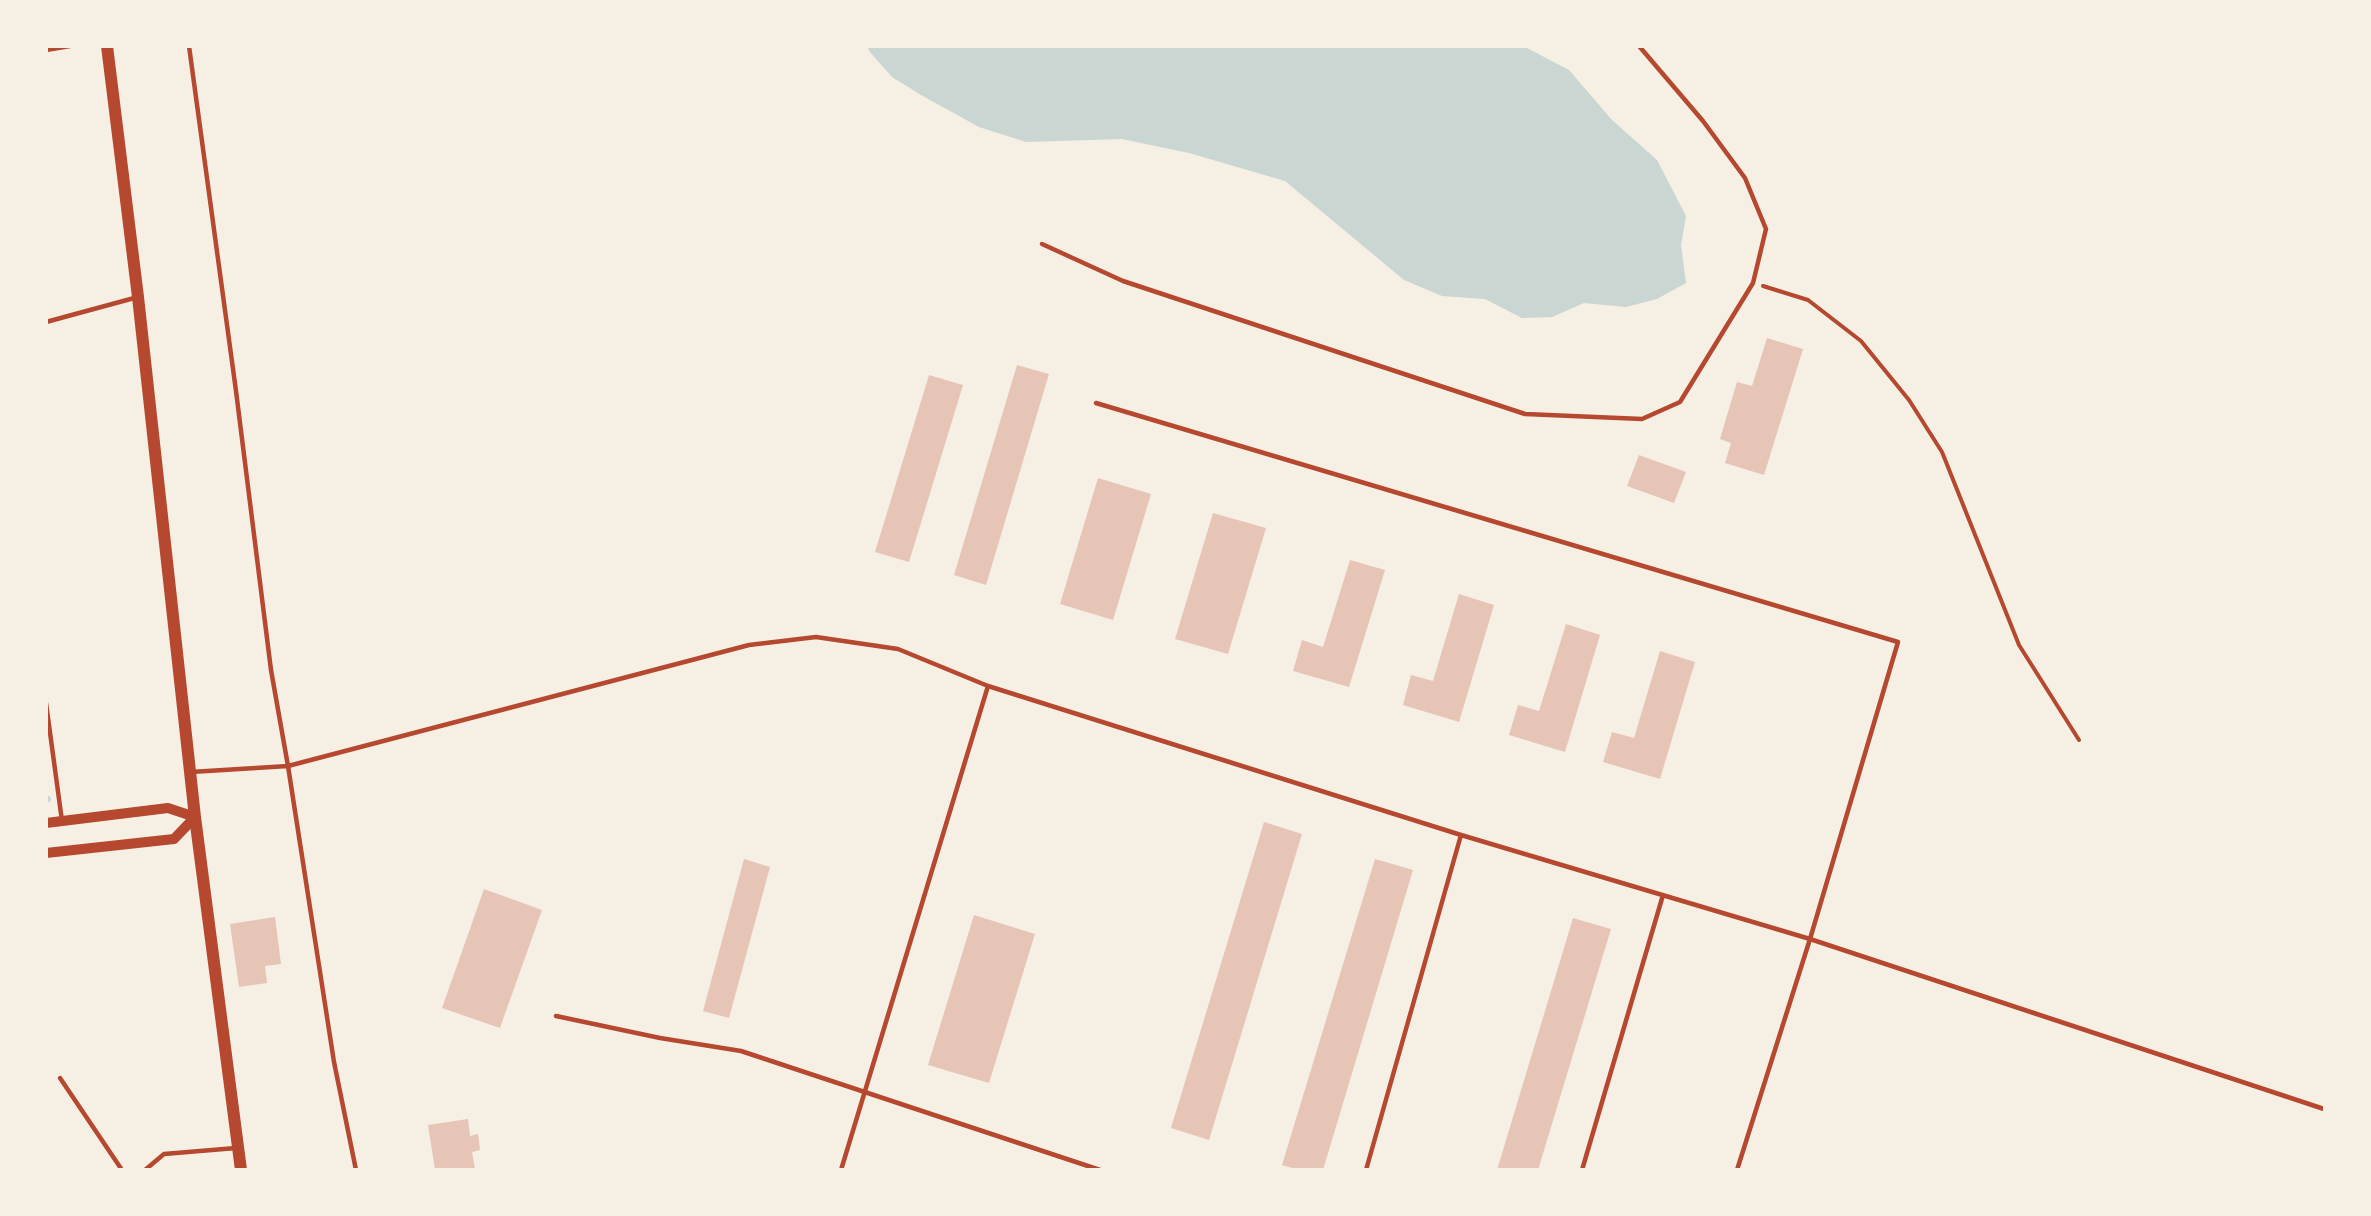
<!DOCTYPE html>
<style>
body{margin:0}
#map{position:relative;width:2371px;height:1216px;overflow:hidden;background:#f6efe4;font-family:"Varela Round",sans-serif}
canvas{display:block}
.frame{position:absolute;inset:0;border:48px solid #f6efe4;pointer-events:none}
</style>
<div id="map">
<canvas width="2371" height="1216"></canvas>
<div class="frame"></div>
</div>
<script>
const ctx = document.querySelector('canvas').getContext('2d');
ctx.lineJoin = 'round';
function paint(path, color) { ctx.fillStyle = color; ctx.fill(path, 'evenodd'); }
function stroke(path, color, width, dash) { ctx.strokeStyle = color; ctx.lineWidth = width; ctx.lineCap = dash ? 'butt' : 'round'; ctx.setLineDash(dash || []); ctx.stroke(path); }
const water = new Path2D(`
 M868,47h657l44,23 43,50 45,40 29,56 -5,29 5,38 -29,16 -31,8 -42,-4 -32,14 -30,1 -37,-19 -43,-3 -38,-16 -119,-99 -96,-28 -67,-14 -96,3 -47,-15 -58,-32 -29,-18 -23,-26z`);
const stream = new Path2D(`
 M46,799h2`);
const building = new Path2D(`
 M1767,338l36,11 -39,126 -39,-12 6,-20 -11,-4 17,-57 15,4z
 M1017,365l32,9 -63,211 -32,-10z
 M929,375l34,10 -54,177 -34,-10z
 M1639,455l47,17 -12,31 -47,-17z
 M1098,478l53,16 -38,126 -53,-16z
 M1213,513l53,15 -38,126 -53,-15z
 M1350,560l35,10 -36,117 -56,-16 9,-31 21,7z
 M1459,594l35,11 -35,117 -56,-17 8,-30 22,6z
 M1566,624l34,11 -35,117 -56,-17 9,-30 21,6z
 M1660,651l35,11 -35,117 -57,-17 9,-30 22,6z
 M1264,822l38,12 -93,306 -38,-12z
 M744,859l26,8 -41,151 -26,-7z
 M1375,859l38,11 -90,300h-24l-17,-5z
 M484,889l58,21 -42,118 -58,-20z
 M974,915l61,19 -46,149 -61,-18z
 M275,917l6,47 -16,2 2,17 -28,4 -9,-63z
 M1573,918l38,11 -73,241h-41z
 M468,1119l2,17 8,-2 2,16 -8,2 3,17 -40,1 -7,-45z`);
const path = new Path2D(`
 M1763,286l45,14 53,41 48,59 33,52 77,193 60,95`);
const service = new Path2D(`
 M189,46l47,345 35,279 17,96 46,296 22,108
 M46,50l24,-4
 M1042,244l81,37 402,133 117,5 38,-17 73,-119 13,-54 -21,-51 -42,-57 -64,-75
 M46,322l92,-25
 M1096,403l802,239 -88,297 -73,231
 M46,703l16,118
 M191,772l97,-6 461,-121 67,-8 82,12 90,37 473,149 349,104 514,170
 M556,1016l104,22 81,13 359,119
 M60,1078l62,92
 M145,1170l19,-16 72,-6
 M841,1170l147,-484
 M1366,1170l95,-335
 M1582,1170l81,-275`);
const tertiary = new Path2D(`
 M46,823l122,-15 27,9 -21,22 -128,14`);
const secondary = new Path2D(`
 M107,46l31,251 57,520 46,353`);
paint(water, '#c9d6d2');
stroke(stream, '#c9d6d2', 6);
paint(building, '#e6c5b7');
stroke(path, '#b5482f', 4);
stroke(service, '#b5482f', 4.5);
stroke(tertiary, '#b5482f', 10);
stroke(secondary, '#b5482f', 12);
</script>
